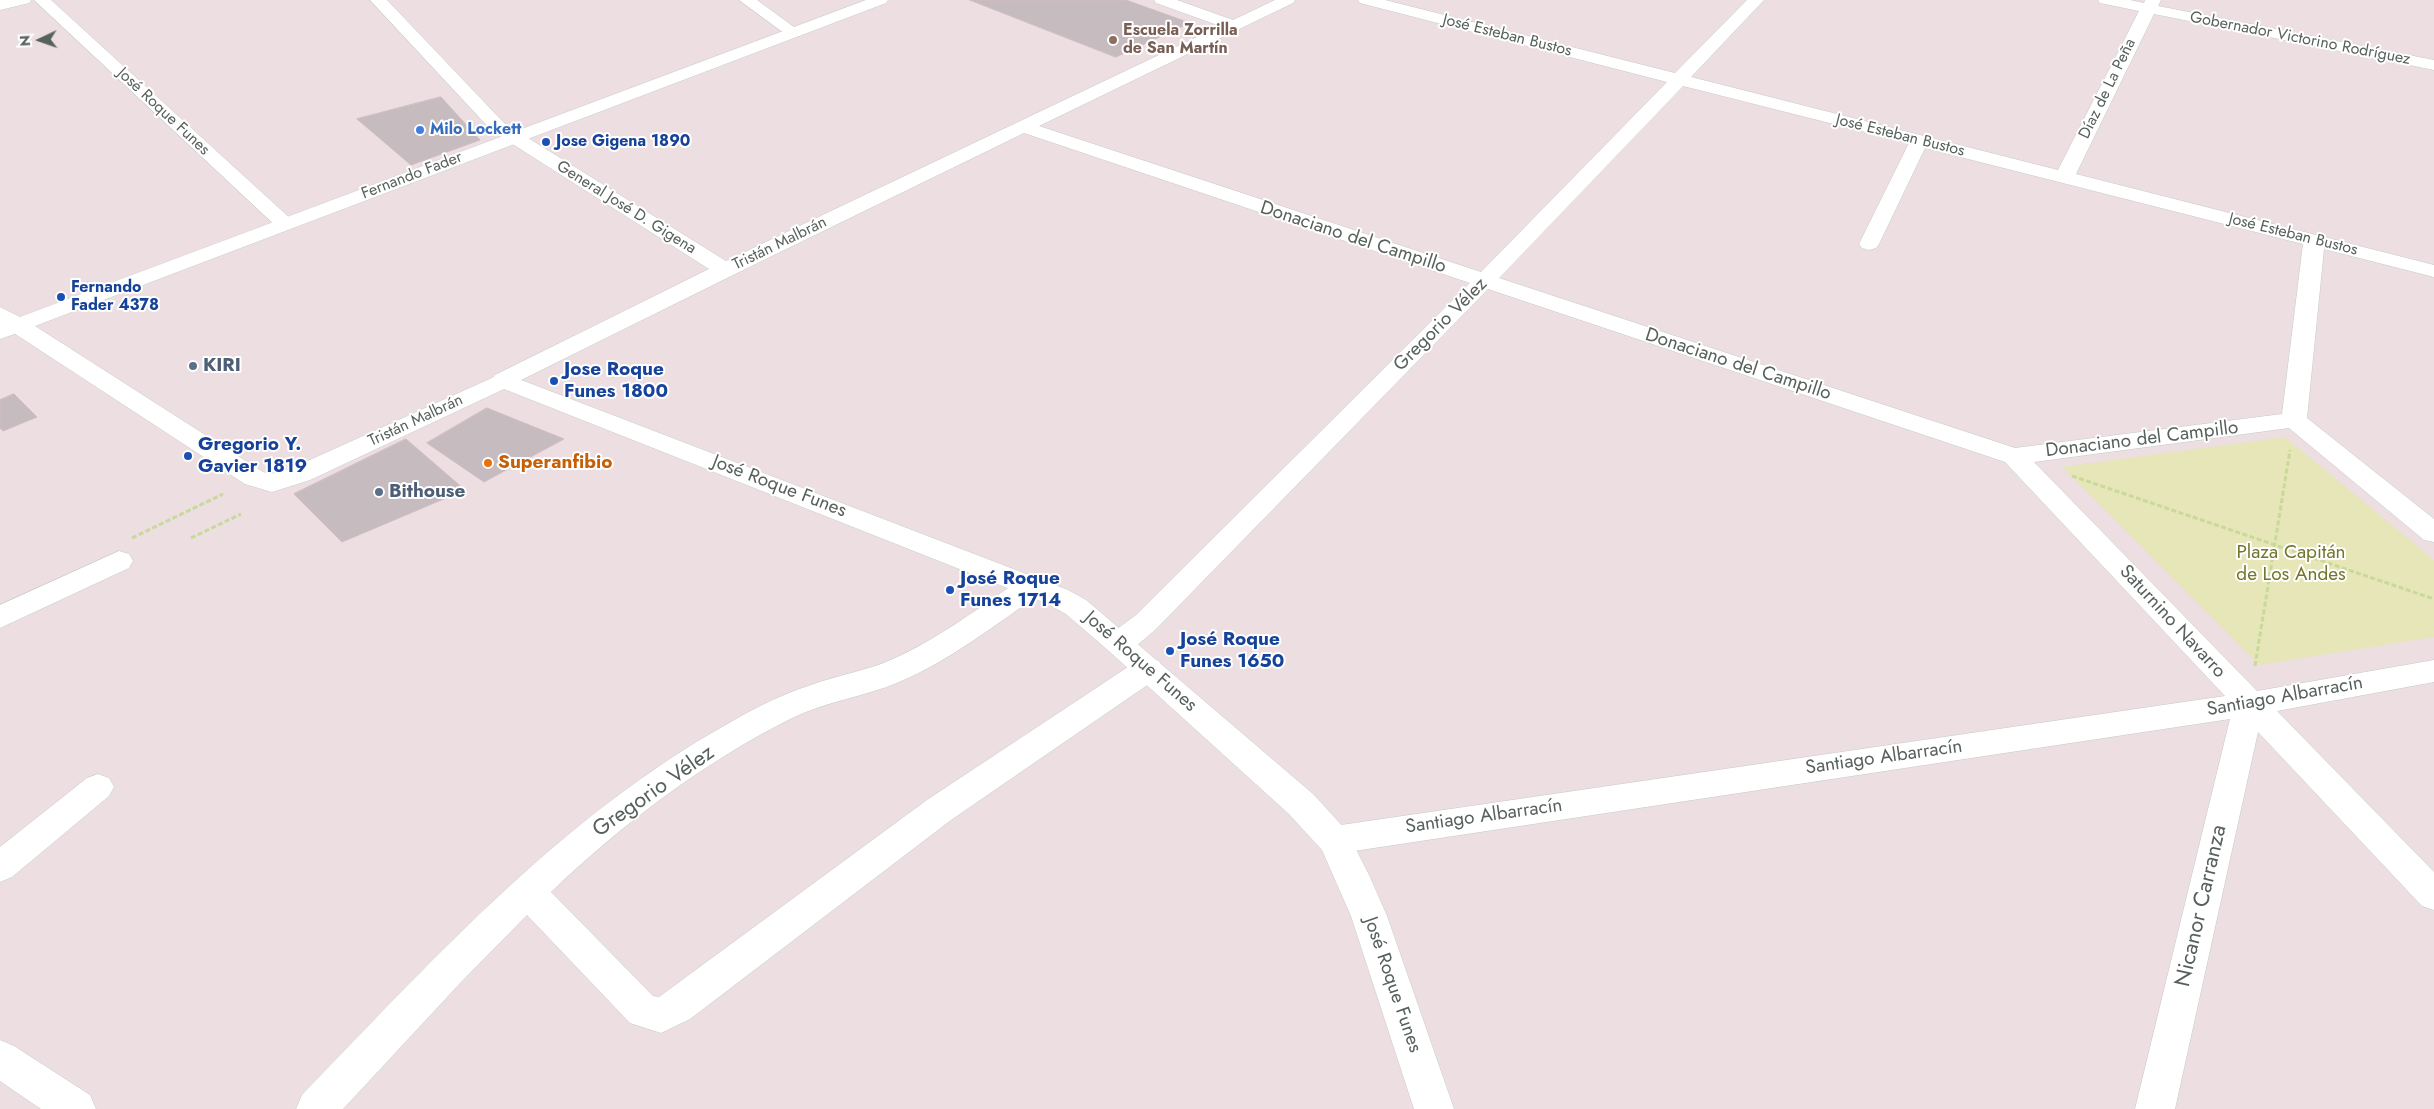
<!DOCTYPE html>
<meta charset="utf-8">
<style>
body{margin:0}
#map{position:relative;width:2434px;height:1109px;overflow:hidden;background:#ecdee1;font-family:Jost,sans-serif}
canvas{display:block}
.north{position:absolute;left:15px;top:15px;width:50px;height:50px;-webkit-text-stroke:4px #fff;paint-order:stroke;rotate:267deg;font-size:14px;font-weight:700;line-height:20px;text-align:center;color:#57615c}
.north::after{content:'';display:block;margin:auto;width:18px;height:22px;background:#57615c;clip-path:polygon(50% 0,100% 100%,50% 72%,0 100%)}
</style>
<div id="map">
<canvas width="2434" height="1109"></canvas>
<div class="north">N</div>
</div>
<script>
const ctx = document.querySelector('canvas').getContext('2d');
ctx.lineJoin = 'round';
function paint(path, color) { ctx.fillStyle = color; ctx.fill(path, 'evenodd'); }
function stroke(path, color, width, dash) { ctx.strokeStyle = color; ctx.lineWidth = width; ctx.lineCap = dash ? 'butt' : 'round'; ctx.setLineDash(dash || []); ctx.stroke(path); }
function write(font, color, halo, rows, align = 'center') {
  ctx.font = font + ' Jost,sans-serif'; ctx.lineWidth = 4; ctx.setLineDash([]); ctx.textBaseline = 'middle'; ctx.strokeStyle = halo; ctx.fillStyle = color; for (const [text, x, y, turn = 0] of rows) {
    ctx.save(); ctx.translate(x, y); ctx.rotate((+turn || 0) * Math.PI / 180); ctx.textAlign = isNaN(turn) ? turn : align; if (halo) ctx.strokeText(text, 0, 0); ctx.fillText(text, 0, 0); ctx.restore();
  }
}
const green = new Path2D(`
 M2285,437l149,123v77l-175,28 -197,-198z`);
const building = new Path2D(`
 M970,0h156l64,23 -74,34z
 M441,97l39,43 -69,25 -54,-46z
 M14,394l23,23 -34,14 -3,-3v-28z
 M487,408l77,31 -80,43 -57,-39z
 M406,439l59,51 -123,52 -48,-48z`);
const path = new Path2D(`
 M2072,476l362,123
 M132,538l91,-44
 M191,538l50,-24
 M2255,666l35,-216`);
const street = new Path2D(`
 M34,0h17l241,220 3,4 -3,4 -7,2 -7,-2z
 M370,0h17l117,123 222,138 494,-235 -64,-23 -2,-3h23l56,20 42,-20h20l-2,3 -254,123 442,146 186,-190 -307,-79 -2,-3h27l290,73 72,-73h17l-73,77 367,93 81,-159 -39,-8 -2,-3h32l14,3 1,-3h16l-3,6 276,54v10l-280,-56 -78,160 358,91v12l-110,-28 -17,169 127,101v23l-10,-2 -135,-112 -255,34 223,229 177,-31v22l-157,29 157,161v38l-12,-4 -164,-174 -83,377h-40l95,-390 -896,135 -12,-4 -5,-10 5,-10 12,-4 891,-130 -220,-234 -517,-173 -332,340c-15,12 -27,28 -47,22l-5,-8 5,-8 27,-20 334,-332 -446,-150 -291,142 -222,110 -8,2 -8,-2 -4,-5 4,-5 214,-106 -217,-138zM1683,86l226,57 -50,101 3,4 7,2 7,-2 3,-4 46,-96 378,96 -21,170 -267,34 -516,-170z
 M739,0h18l45,33 -2,3h-12z
 M18,318l8,2 3,5 -3,5 -26,9v-15z
 M119,551l10,3 4,7 -4,7 -129,60v-23z
 M1033,575l10,3 4,7 -4,7c-47,32 -92,68 -144,90 -35,15 -72,19 -107,36 -88,44 -170,106 -241,174l102,104 6,1 268,-197 210,-139 11,-3 11,3 4,8 -4,8 -208,143 -261,199 -29,14 -31,-10 -103,-108 -65,66 -119,128h-47l6,-14c126,-130 250,-268 408,-361 32,-19 66,-38 101,-49 27,-10 56,-14 82,-26 47,-21 88,-53 130,-81z
 M98,774l11,4 5,9 -5,9 -97,81 -12,5v-35l87,-69z
 M0,1040l14,6 76,49 6,14h-55l-41,-28z`);
const secondary = new Path2D(`
 M0,0h31l-2,3 -29,7z
 M866,0h22l-2,3 -851,323 228,146 8,2 21,-6 211,-95 565,217 18,10 227,194 33,36 23,45 18,41 67,193h-40l-63,-193 -29,-66 -33,-36 -180,-163 -43,-37 -18,-10 -544,-215 -194,91 -38,12 -27,-8 -245,-160v-17l20,10z`);
const markers = [
 [1113,40,5,"#8d6e63"],
 [420,130,5,"#3f7fe0"],
 [546,142,5,"#1a4fb4"],
 [61,297,5,"#1a4fb4"],
 [193,366,5,"#5c6f8a"],
 [554,381,5,"#1a4fb4"],
 [188,456,5,"#1a4fb4"],
 [488,463,5,"#e8710a"],
 [379,492,5,"#5c6f8a"],
 [950,590,5,"#1a4fb4"],
 [1170,651,5,"#1a4fb4"]
];
const farEducationnames = [
 ["Escuela Zorrilla",1123,31],
 ["de San Martín",1123,49]
];
const farStreetnames = [
 ["José Esteban Bustos",1507,36,14],
 ["Gobernador Victorino Rodríguez",2300,39,11],
 ["Díaz de La Peña",2108,89,-64],
 ["José Roque Funes",163,112,43],
 ["José Esteban Bustos",1900,136,14],
 ["Fernando Fader",412,176,-21],
 ["General José D. Gigena",626,208,32],
 ["José Esteban Bustos",2293,235,14],
 ["Tristán Malbrán",780,244,-26],
 ["Tristán Malbrán",416,421,-25]
];
const farShopnames = [
 ["Milo Lockett",430,130]
];
const farTransitnames = [
 ["Jose Gigena 1890",556,142],
 ["Fernando",71,288],
 ["Fader 4378",71,306]
];
const streetNames = [
 ["Donaciano del Campillo",1353,238,18],
 ["Gregorio Vélez",1441,325,-45],
 ["Donaciano del Campillo",1738,365,18],
 ["Donaciano del Campillo",2142,440,-7],
 ["José Roque Funes",779,487,21],
 ["Saturnino Navarro",2172,622,47],
 ["José Roque Funes",1140,662,41],
 ["Santiago Albarracín",2285,697,-10],
 ["Santiago Albarracín",1884,758,-8],
 ["Santiago Albarracín",1484,817,-8],
 ["José Roque Funes",1392,985,71]
];
const serviceNames = [
 ["KIRI",203,366],
 ["Bithouse",389,492]
];
const transitNames = [
 ["Jose Roque",564,370],
 ["Funes 1800",564,392],
 ["Gregorio Y.",198,445],
 ["Gavier 1819",198,467],
 ["José Roque",960,579],
 ["Funes 1714",960,601],
 ["José Roque",1180,640],
 ["Funes 1650",1180,662]
];
const foodNames = [
 ["Superanfibio",498,463]
];
const parkNames = [
 ["Plaza Capitán",2291,553],
 ["de Los Andes",2291,575]
];
const nearStreetnames = [
 ["Gregorio Vélez",654,792,-35],
 ["Nicanor Carranza",2202,906,-77]
];
paint(green, '#e6e6b8');
paint(building, '#c6bbbe');
stroke(building, '#d1bcc3', 1);
stroke(street, '#c2cbc8', 1);
stroke(secondary, '#c4cfcb', 1);
stroke(path, '#c8d99a', 3, [5, 2.5]);
paint(street, '#fff');
paint(secondary, '#fff');
for (const [x, y, r, color] of markers) { const dot = new Path2D(); dot.arc(x, y, r, 0, 2 * Math.PI); ctx.fillStyle = color; ctx.fill(dot); stroke(dot, '#fff', 2); }
write('bold 16px', '#785e54', '#fff', farEducationnames, 'left');
write('16px', '#57615c', '#fff', farStreetnames);
write('bold 16px', '#366cbe', '#fff', farShopnames, 'left');
write('bold 16px', '#164399', '#fff', farTransitnames, 'left');
write('19px', '#57615c', '#fff', streetNames);
write('bold 19px', '#4e5e75', '#fff', serviceNames, 'left');
write('bold 19px', '#164399', '#fff', transitNames, 'left');
write('bold 19px', '#c56008', '#fff', foodNames, 'left');
write('19px', '#73762a', '#fff', parkNames);
write('22px', '#57615c', '#fff', nearStreetnames);
</script>
